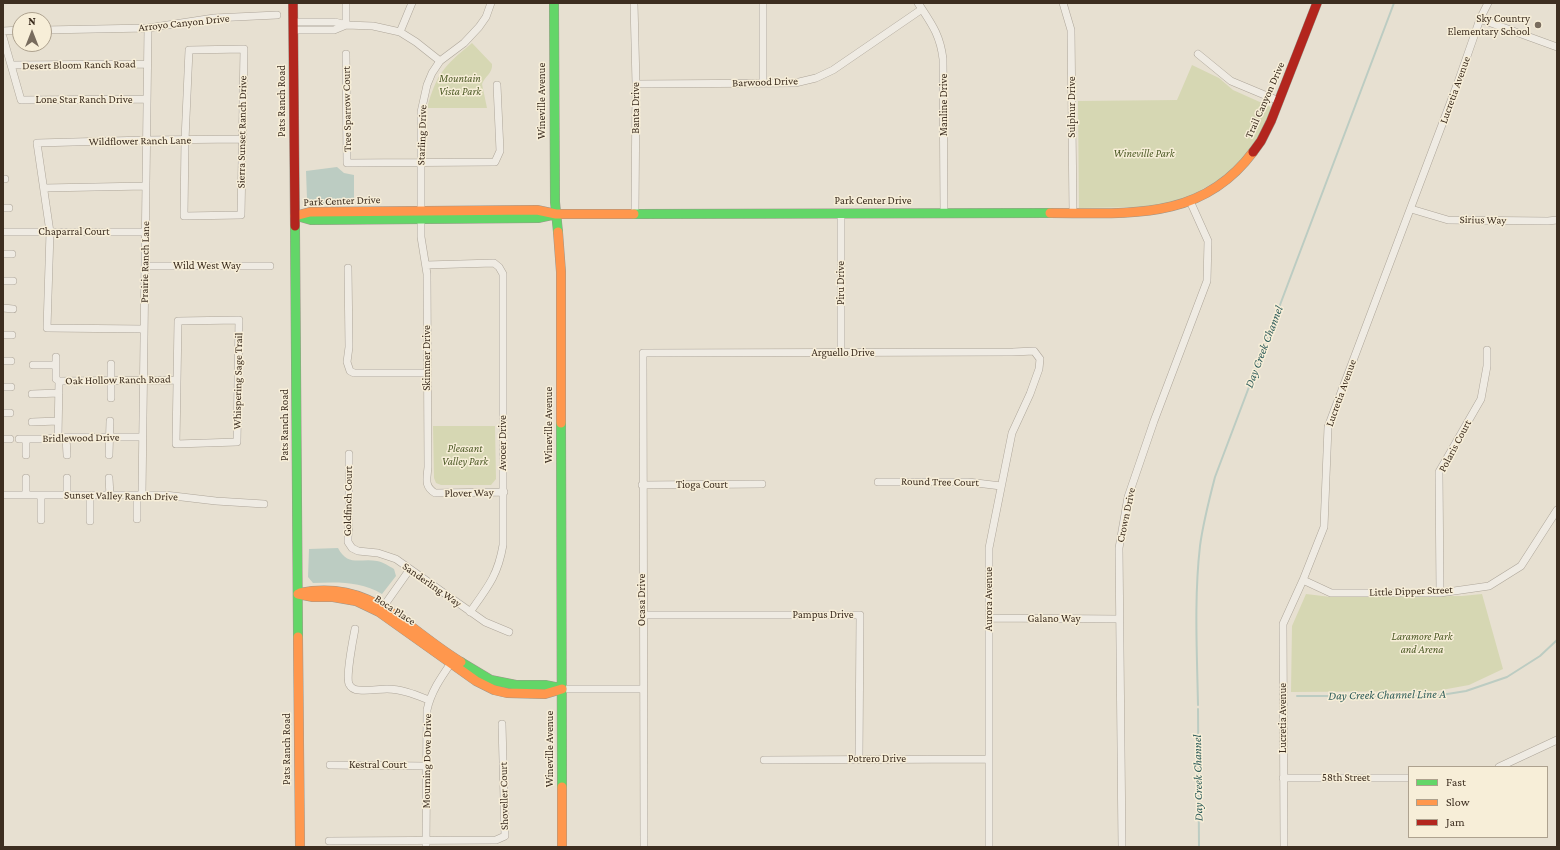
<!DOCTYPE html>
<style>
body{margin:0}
#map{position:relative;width:1560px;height:850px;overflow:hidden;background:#e7e0d1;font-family:"Crimson Pro",serif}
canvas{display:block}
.frame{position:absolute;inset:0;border:4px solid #3d2e20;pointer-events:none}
.legend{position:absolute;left:1408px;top:766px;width:140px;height:72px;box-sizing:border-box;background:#f7eed8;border:1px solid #ada18e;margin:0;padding:5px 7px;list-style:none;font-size:12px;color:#3d2e20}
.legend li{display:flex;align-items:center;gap:8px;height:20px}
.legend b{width:20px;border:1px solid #ada18e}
.north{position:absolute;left:12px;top:12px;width:40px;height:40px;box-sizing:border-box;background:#f7eed8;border:1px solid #ada18e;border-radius:50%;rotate:0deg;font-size:11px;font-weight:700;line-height:16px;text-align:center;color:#3d2e20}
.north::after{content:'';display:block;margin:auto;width:14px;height:18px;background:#786c5e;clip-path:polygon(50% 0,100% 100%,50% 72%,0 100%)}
</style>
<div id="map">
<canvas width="1560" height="850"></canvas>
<div class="frame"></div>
<ul class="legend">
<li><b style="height:5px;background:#63d668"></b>Fast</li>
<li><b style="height:5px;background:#ff974d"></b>Slow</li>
<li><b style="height:5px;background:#b3261e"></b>Jam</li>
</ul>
<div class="north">N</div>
</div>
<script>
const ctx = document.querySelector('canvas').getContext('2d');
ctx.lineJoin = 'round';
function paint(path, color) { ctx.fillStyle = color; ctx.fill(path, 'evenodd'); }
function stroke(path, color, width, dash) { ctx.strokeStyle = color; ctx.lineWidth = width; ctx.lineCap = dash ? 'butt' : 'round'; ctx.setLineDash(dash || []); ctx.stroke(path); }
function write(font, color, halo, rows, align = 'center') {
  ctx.font = font + ' "Crimson Pro",serif'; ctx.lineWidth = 3; ctx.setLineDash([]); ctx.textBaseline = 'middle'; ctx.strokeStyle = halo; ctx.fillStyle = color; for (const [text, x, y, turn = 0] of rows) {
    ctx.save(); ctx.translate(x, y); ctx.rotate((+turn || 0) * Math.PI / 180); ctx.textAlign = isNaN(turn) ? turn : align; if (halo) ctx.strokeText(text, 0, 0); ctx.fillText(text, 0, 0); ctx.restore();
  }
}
const green = new Path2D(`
 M472,43l20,21c1,9 -7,12 -10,20l5,24h-60c10,-35 17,-42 45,-65z
 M1192,65l27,13 14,12 38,17 -5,16 -10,19 -15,20 -17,15 -46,26 -30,4 -69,1 -1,-107 99,-1z
 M433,426h62l1,53 -5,6h-50l-5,-2 -2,-5z
 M1306,594l25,3 131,-1 20,-2 21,75 -34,16 -33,6 -145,1 1,-66z`);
const water = new Path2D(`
 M337,167l7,6 10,2v29h-43l-4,-5 -1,-28z
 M338,548c10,19 22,10 39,13 6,1 12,5 17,8l2,7 -14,18c-21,-13 -45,-12 -69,-11l-5,-6 1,-28z`);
const stream = new Path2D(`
 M1297,696h138l31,-5 41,-14 33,-21 17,-16
 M1198,705c-1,-53 -4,-107 2,-159 3,-23 9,-46 15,-69l179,-474
 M1198,709l1,138`);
const street = new Path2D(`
 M346,3v22
 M491,3l-5,14 -7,10 -15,16 -24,18 -8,12 -5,12 -6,27v125l6,37 1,193c-1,12 -4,19 7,26l69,-1
 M634,3l2,81 -1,130
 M763,3v80
 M918,3c13,20 22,31 25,56l1,154
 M1063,3l8,27 2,183
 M1480,19l77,28
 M294,22h41l11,3 27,1 27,6 16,10 24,19
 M44,30l104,-2 66,-10 63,-3
 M294,30h40l12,-5
 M3,31l17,-1
 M400,32l12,-29
 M3,37l18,63 126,-1
 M244,49l-3,166 -57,1 1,-76 4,-90z
 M346,54l1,109 148,-1 5,-11 -3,-66
 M1198,54l33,27 48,20
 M11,65l136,-1
 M636,84l159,-1 21,-5 17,-8 89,-61
 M3,179h2
 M44,188l102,-2
 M3,208h6
 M1411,209l37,11 100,1 9,-1
 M841,213v140
 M3,232h142
 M3,254h9
 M426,265l68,-2 5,4 4,7v271c-5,30 -15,42 -33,67
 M145,266h125
 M348,268l1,79 -2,15 3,9 4,2h73
 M3,281h10
 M3,308l10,1
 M239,320l-2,122 -61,2 2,-123z
 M144,329l-97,-1 3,-96 -13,-89 109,-3 96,-1
 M3,335h9
 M56,357v22l3,2 -1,56
 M3,361h8
 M33,365h23
 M59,381l117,-1
 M3,387h8
 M32,394l27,-1
 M111,398v-34
 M3,413h7
 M32,422l26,-1
 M66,437l1,18
 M3,439h7
 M19,439h29l10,-2h84
 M26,439v16
 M349,454v70l-1,13v5l4,6 6,3 20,2 18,6 89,63 24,10
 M109,455l1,-34
 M109,478l1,18
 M878,482h90l33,4
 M642,485l120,-1
 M3,495h162l51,6 48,3
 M26,495v-17
 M67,495v-17
 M90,495v26
 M142,495l6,-467
 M137,519v-24
 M41,520v-25
 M1303,580l28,13h109l49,-7 32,-20 36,-56
 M1440,593l-1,-121 42,-73 6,-33v-16
 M381,610l29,-41
 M643,615h217l-1,144
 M989,618l130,1
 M355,629c-2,10 -9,48 -6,55 2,4 6,6 10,6 10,1 19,-1 28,-1 15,0 29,6 42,11
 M562,689h81
 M764,760l225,-1
 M330,765l96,1
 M1499,767l58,-27
 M1283,778h126
 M329,841l167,-1 9,-4 -3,-112
 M426,847l1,-137c4,-19 15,-34 26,-50
 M644,847l-1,-494 370,-1 21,-1 6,8 -1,10 -9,25 -18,39 -23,115v299
 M1122,847l-3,-299 9,-51 26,-76 53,-140 1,-40 -18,-40
 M1284,847l-1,-223 20,-44 21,-53 4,-100 129,-342 23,-66 8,-16`);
const fast = new Path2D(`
 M554,3l1,199 3,30
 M634,214l416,-1
 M297,216l14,4 227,-2 14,-3
 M295,226l3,411
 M561,423l1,364
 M461,662l30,18 25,5h29l15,3`);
const slow = new Path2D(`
 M1050,213c77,0 151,9 203,-61
 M295,216l15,-4 227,-2 19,4h78
 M558,232l3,40v151
 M300,593c72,-14 105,35 161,69
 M298,594l15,3h20l23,4 23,11 97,69 18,9 13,3 38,1 17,-5
 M298,637l2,210
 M562,787v60`);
const jam = new Path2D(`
 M293,3l2,223
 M1253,152l8,-11 10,-20 46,-118`);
const markers = [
 [1538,25,4,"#786c5e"]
];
const poiNames = [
 ["Sky Country",1530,19],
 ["Elementary School",1530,32]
];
const streetNames = [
 ["Arroyo Canyon Drive",184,23,-6],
 ["Desert Bloom Ranch Road",79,65,-1],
 ["Barwood Drive",765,82,-2],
 ["Lucretia Avenue",1455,90,-70],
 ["Lone Star Ranch Drive",84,100],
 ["Trail Canyon Drive",1265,100,-66],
 ["Pats Ranch Road",282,101,-90],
 ["Wineville Avenue",542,101,-90],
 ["Manline Drive",944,105,-90],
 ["Sulphur Drive",1072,107,-90],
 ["Banta Drive",636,108,-90],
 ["Tree Sparrow Court",347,109,-91],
 ["Sierra Sunset Ranch Drive",242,132,-89],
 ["Starling Drive",422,135,-88],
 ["Wildflower Ranch Lane",140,141,-1],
 ["Park Center Drive",342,201,-2],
 ["Park Center Drive",873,201],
 ["Sirius Way",1483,220,1],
 ["Chaparral Court",74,232],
 ["Prairie Ranch Lane",145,262,-89],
 ["Wild West Way",207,266],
 ["Piru Drive",841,283,-90],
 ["Arguello Drive",843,353],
 ["Skimmer Drive",427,358,-90],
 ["Oak Hollow Ranch Road",118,380,-1],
 ["Whispering Sage Trail",238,381,-89],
 ["Lucretia Avenue",1341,393,-70],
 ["Pats Ranch Road",285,425,-90],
 ["Wineville Avenue",549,425,-90],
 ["Bridlewood Drive",81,438,-1],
 ["Avocer Drive",503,443,-90],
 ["Polaris Court",1455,446,-62],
 ["Round Tree Court",940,482,1],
 ["Tioga Court",702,485],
 ["Plover Way",469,493,-1],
 ["Sunset Valley Ranch Drive",121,496,1],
 ["Goldfinch Court",348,501,-89],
 ["Crown Drive",1126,515,-78],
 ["Sanderling Way",432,585,35],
 ["Little Dipper Street",1411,591,-2],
 ["Aurora Avenue",989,599,-90],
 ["Ocasa Drive",642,600,-90],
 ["Boca Place",395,610,33],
 ["Pampus Drive",823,615],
 ["Galano Way",1054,619],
 ["Lucretia Avenue",1283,718,-90],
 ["Pats Ranch Road",287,749,-90],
 ["Wineville Avenue",550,749,-90],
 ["Potrero Drive",877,759],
 ["Mourning Dove Drive",427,761,-89],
 ["Kestral Court",378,765],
 ["58th Street",1346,778],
 ["Shoveller Court",504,796,-91]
];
const parkNames = [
 ["Mountain",460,79],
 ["Vista Park",460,92],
 ["Wineville Park",1144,154],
 ["Pleasant",465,449],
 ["Valley Park",465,462],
 ["Laramore Park",1422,637],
 ["and Arena",1422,650]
];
const waterNames = [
 ["Day Creek Channel",1264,347,-69],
 ["Day Creek Channel Line A",1387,695,-1],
 ["Day Creek Channel",1198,778,-91]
];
paint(green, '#d6d7b3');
paint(water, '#bcccc2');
stroke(stream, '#bcccc2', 2);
stroke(street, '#ada599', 8);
stroke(fast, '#9c958a', 10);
stroke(slow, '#9c958a', 10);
stroke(jam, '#9c958a', 10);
stroke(street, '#efebe3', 7);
stroke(fast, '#63d668', 9);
stroke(slow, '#ff974d', 9);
stroke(jam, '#b3261e', 9);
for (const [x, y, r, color] of markers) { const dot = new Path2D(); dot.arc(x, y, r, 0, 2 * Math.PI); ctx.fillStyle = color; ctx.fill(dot); stroke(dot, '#f7eed8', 1.5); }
write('11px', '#3d2e20', '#f7eed8', poiNames, 'right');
write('11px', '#3d2e20', '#f7eed8', streetNames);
write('italic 11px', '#4d5a26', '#f7eed8', parkNames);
write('italic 12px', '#2f5d5a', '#f7eed8', waterNames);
</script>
